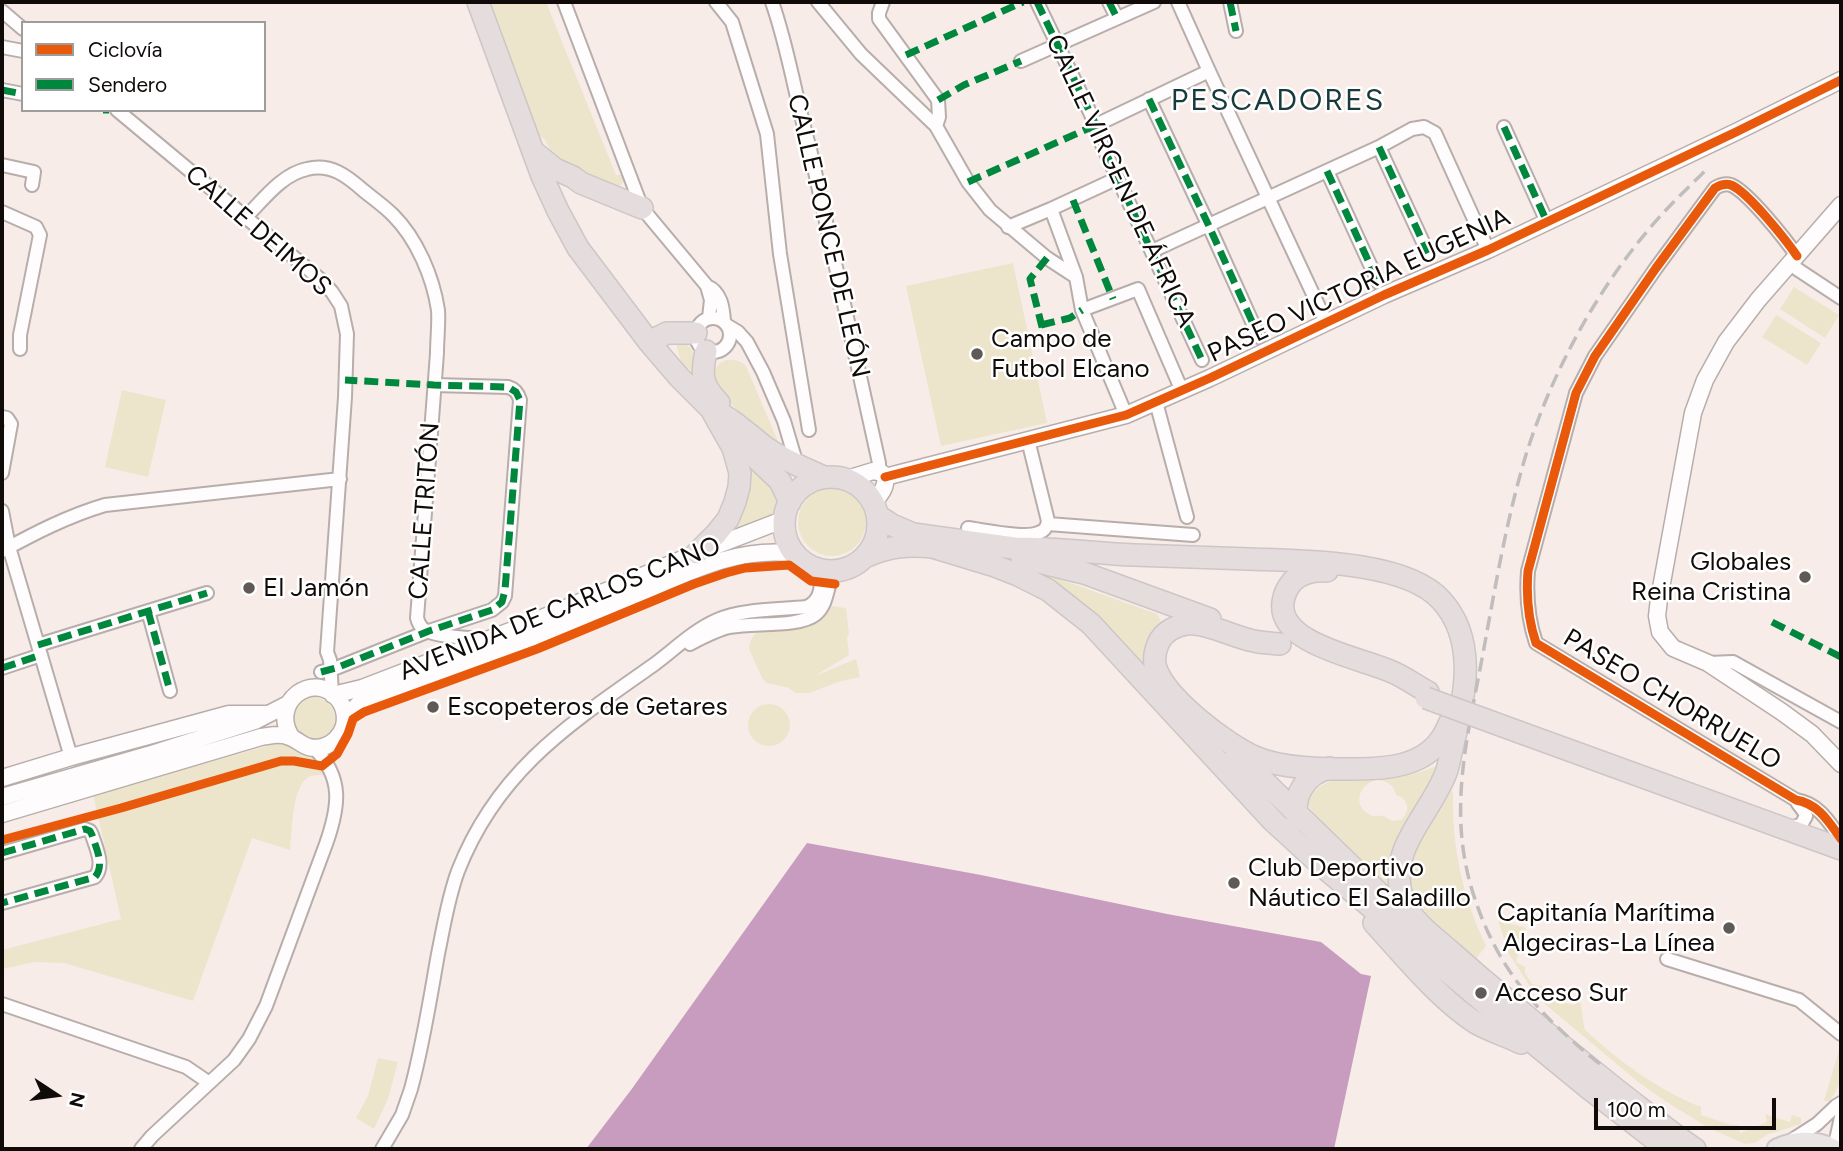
<!DOCTYPE html>
<meta charset="utf-8">
<style>
body{margin:0}
#map{position:relative;width:1843px;height:1151px;overflow:hidden;background:#f7ece8;font-family:Figtree,sans-serif}
canvas{display:block}
.frame{position:absolute;inset:0;border:4px solid #100a08;pointer-events:none}
.legend{position:absolute;left:21px;top:21px;width:245px;height:91px;box-sizing:border-box;background:#fff;border:2px solid #9f9d9c;margin:0;padding:9px 12px;list-style:none;font-size:21px;color:#100a08}
.legend li{display:flex;align-items:center;gap:14px;height:35px}
.legend b{width:35px;border:2px solid #9f9d9c}
.north{position:absolute;left:21px;top:1060px;width:70px;height:70px;-webkit-text-stroke:5px #fff;paint-order:stroke;rotate:103deg;font-size:19px;font-weight:700;line-height:28px;text-align:center;color:#100a08}
.north::after{content:'';display:block;margin:auto;width:24px;height:32px;background:#100a08;clip-path:polygon(50% 0,100% 100%,50% 72%,0 100%)}
.scale{position:absolute;left:1594px;top:1098px;width:182px;height:32px;box-sizing:border-box;border:4px solid #100a08;border-top:0;padding-left:9px;font-size:21px;line-height:24px;white-space:nowrap;color:#100a08;-webkit-text-stroke:5px #fff;paint-order:stroke}
</style>
<div id="map">
<canvas width="1843" height="1151"></canvas>
<div class="frame"></div>
<ul class="legend">
<li><b style="height:9px;background:#e8590c"></b>Ciclovía</li>
<li><b style="height:9px;background:#00873e"></b>Sendero</li>
</ul>
<div class="north">N</div>
<div class="scale">100 m</div>
</div>
<script>
const ctx = document.querySelector('canvas').getContext('2d');
ctx.lineJoin = 'round';
function paint(path, color) { ctx.fillStyle = color; ctx.fill(path, 'evenodd'); }
function stroke(path, color, width, dash) { ctx.strokeStyle = color; ctx.lineWidth = width; ctx.lineCap = dash ? 'butt' : 'round'; ctx.setLineDash(dash || []); ctx.stroke(path); }
function write(font, color, halo, rows, align = 'center') {
  ctx.font = font + ' Figtree,sans-serif'; ctx.lineWidth = 5; ctx.setLineDash([]); ctx.textBaseline = 'middle'; ctx.strokeStyle = halo; ctx.fillStyle = color; for (const [text, x, y, turn = 0] of rows) {
    ctx.save(); ctx.translate(x, y); ctx.rotate((+turn || 0) * Math.PI / 180); ctx.textAlign = isNaN(turn) ? turn : align; if (halo) ctx.strokeText(text, 0, 0); ctx.fillText(text, 0, 0); ctx.restore();
  }
}
const green = new Path2D(`
 M488,2h58l70,173h6l2,6 -3,4 -4,2 -59,-23 -13,-24 -9,-8z
 M1013,263l34,160 -106,23 -35,-160z
 M1794,287l45,28 -14,23 -45,-29z
 M1776,315l45,28 -14,22 -45,-28z
 M679,342c15,2 16,14 15,28l-2,1c-13,-6 -12,-16 -16,-27z
 M726,360c9,0 14,0 20,6l34,80 -32,-26 -16,-15 -17,-19 -3,-13 8,-10z
 M122,390l44,10 -18,77 -43,-10z
 M740,452l21,16 18,30 -1,7 -8,12 -45,17z
 M798 522a34 34 0 1 1 68 0a34 34 0 1 1-68 0Z
 M1043,573l114,41 5,9c-16,13 -16,25 -16,45 -23,-27 -46,-55 -76,-73 -13,-8 -26,-14 -39,-21z
 M832,606l14,2 3,26 -2,3 2,18 -34,21 41,-17 4,18 -22,5 -29,11h-14l-6,-5 -22,-5 -5,-5 -13,-29c1,-9 4,-16 13,-19l50,-6 8,-4z
 M291 719a22 22 0 1 1 44 0a22 22 0 1 1-44 0Z
 M748 725a21 21 0 1 1 42 0a21 21 0 1 1-42 0Z
 M282,742c13,10 19,13 36,13l8,20c-7,0 -16,-1 -21,5 -13,12 -13,53 -15,70l-38,-12 -59,163 -129,-38 -29,-1 -33,7v-19l119,-31 -28,-125z
 M1436,766c-16,46 -55,73 -45,127l-6,-1 -79,-88c18,-38 60,-23 94,-27 12,-2 25,-6 36,-11zM1377,780c10,1 17,5 19,15 13,4 15,16 5,25l-8,1c-4,-1 -6,-4 -10,-5 -6,-1 -10,2 -16,-3 -15,-11 -6,-30 10,-33z
 M1451,791l2,1c-1,56 9,103 33,154l-11,14 -17,-14 1,-3c-37,-31 -65,-54 -37,-105 9,-16 21,-30 29,-47z
 M1498,920l28,8 -10,34 9,5v6l7,11 10,2 -1,10 32,9 3,-1 3,-5c4,10 3,20 6,31 35,32 73,60 116,77v8l30,10h7l2,8 27,-11 -2,-8 25,8 2,-7 9,3v6l-35,11 -11,8 -10,1 -36,-16 -44,-27 -28,-20 -91,-76 -17,-20 -20,-31z
 M1839,1050l2,3v29l-11,19h-6z
 M378,1058l20,4 -10,37 -14,30 -18,-11 12,-22z`);
const water = new Path2D(`
 M807,843l174,32 186,39 154,28 40,32 10,2 -37,173h-748l45,-59z`);
const minor = new Path2D(`
 M564,2l78,206 65,78c14,6 16,21 17,35
 M716,2l16,20 35,112 13,120 29,176
 M772,2c17,48 24,99 38,147l69,314v8
 M818,2l43,52 75,72 32,56 22,28 57,48 29,19
 M883,2l-4,11v6l59,81 1,17 -3,9
 M1037,2l59,123 2,11 104,224
 M1109,2l8,16
 M1178,2l31,69 117,251
 M1230,2l6,29
 M2,11l21,18
 M2,47l21,4
 M1021,61l133,-59
 M2,90l21,4
 M1149,99l59,125 51,113
 M117,110l204,170 11,12 9,14 6,28 -2,63 -18,255 3,8 2,33
 M1096,125l113,-54
 M1504,127l43,95
 M1379,147l49,106
 M2,165l32,7 -2,13
 M1327,171l51,111
 M1051,209l25,68 6,33 44,105
 M2,212l34,15 4,8 -20,100v14
 M245,218c18,-18 37,-44 62,-49 24,-6 40,7 57,22 10,8 20,15 29,24 24,24 40,62 45,95 1,14 -1,29 -1,43l-20,265c1,4 3,8 6,11 10,7 47,10 60,9
 M1008,227l43,-18 67,-31
 M1152,251l227,-104 33,-18 12,-2 11,6 53,117
 M1797,256c-11,-16 -49,-64 -66,-71 -6,-2 -11,0 -16,3l-59,80 -61,88 -19,37 -48,178c-2,25 0,48 8,72l260,157c23,4 33,22 45,39
 M1792,263l5,6 44,29
 M707,286l4,14 -2,18
 M1082,310l56,-21 44,102
 M696 335a17 17 0 1 1 34 0a17 17 0 1 1-34 0Z
 M728,326l10,6 9,10 16,30 21,49 13,44
 M1156,402l31,115
 M2,417l5,1 4,6 -9,49
 M2,511l7,36 62,210
 M1048,524l145,11
 M968,528c16,2 56,11 70,5 7,-2 9,-6 10,-12l-20,-81
 M2,551c33,-18 66,-35 103,-46l235,-26
 M148,611l22,80
 M690,644c13,-7 26,-14 40,-17 23,-5 69,1 86,-13 14,-12 9,-31 21,-44
 M38,645l169,-52
 M1708,663l25,-1 108,60
 M2,668l39,-13
 M321,672l15,-4 93,-37 63,-21 10,-8 3,-6 15,-196c-2,-7 -5,-11 -12,-13l-74,-2
 M1796,826l5,-1 5,-9c-2,-7 -7,-9 -10,-16
 M2,853l83,-24 5,2 2,4c4,13 13,30 3,42l-93,26
 M1667,959l132,41 42,34
 M2,1004l184,63 22,15
 M1789,1142l28,-18 19,-18 5,-3
 M141,1149l11,-13 82,-76 15,-21 17,-33 60,-162c13,-37 18,-66 -12,-96
 M382,1149l20,-34 9,-26c12,-44 19,-90 27,-135 6,-29 10,-56 20,-83 39,-100 110,-146 194,-205 21,-15 40,-35 65,-46 25,-11 61,-10 89,-13 16,-6 17,-24 12,-38
 M1838,1149l-2,-9 5,-23`);
const tertiary = new Path2D(`
 M1841,205l-83,95 -32,42 -21,38 -12,33 -34,186 -2,17 3,16 13,16 35,15 74,49 30,22 29,30
 M885,477l241,-62 84,-37 174,-83 104,-45 248,-118 105,-52
 M847,479l26,-8 9,2 3,4
 M873,503c7,-8 14,-16 12,-26
 M333,695l29,-7 161,-62 174,-73 88,-34
 M345,718l13,-13c59,-24 120,-45 180,-69 36,-15 72,-31 109,-46 46,-20 96,-44 148,-36
 M2,778l69,-21 158,-43h37
 M2,797l146,-42 107,-34 33,-17
 M2,814l259,-77c8,-1 18,-4 26,-1 14,4 17,15 35,11 10,-2 19,-11 22,-21 2,-9 0,-19 -5,-26 -25,-32 -71,3 -47,38`);
const primary = new Path2D(`
 M1777,1149c19,-9 37,-9 56,0`);
const trunk = new Path2D(`
 M478,2l64,174 16,35 20,37 71,94 30,35 32,32 22,39 7,25 -1,14 -4,15 -7,17 -12,15 -19,19
 M534,152l21,17 18,8 8,6 61,25
 M649,342l18,-9h29
 M706,351c-5,25 -5,33 13,52
 M711,409c21,9 36,24 54,38 18,13 39,21 59,30
 M739,442l41,39 10,21
 M784 524a47 47 0 1 1 94 0a47 47 0 1 1-94 0Z
 M877,515l15,10 21,9 101,14 12,4
 M929,546l66,20 23,9 30,15 43,34 182,197 48,44 165,139 101,83 80,62
 M1014,548c41,0 80,5 120,7 39,1 77,3 115,4 51,2 156,1 192,41 35,38 25,92 14,136 -3,11 -5,23 -8,34 -14,42 -60,77 -45,126 2,8 8,18 14,24 10,12 23,21 34,31 20,18 40,35 61,52 35,30 71,59 106,87 26,20 51,41 78,59
 M865,557c25,-12 48,-13 76,-9
 M1022,558l62,15 126,46
 M1327,571c-13,-1 -26,2 -35,11 -5,6 -8,13 -9,20 -6,42 78,56 107,69 13,5 25,14 38,21
 M1280,644c-9,-1 -18,-1 -26,-3 -18,-3 -50,-20 -67,-17 -12,2 -24,8 -29,20 -3,7 -4,14 -3,21 8,32 71,79 100,92 27,12 70,12 100,12 30,0 67,-2 86,-30 4,-5 7,-13 10,-19
 M1519,732l322,117
 M1236,754l148,144 21,17
 M1298,820c-7,-23 8,-47 32,-52
 M1374,923c30,33 65,76 102,100 14,8 31,13 45,20`);
const rail = new Path2D(`
 M1600,1064c-61,-49 -103,-94 -127,-171 -25,-79 -7,-150 8,-229 13,-69 24,-139 44,-206 27,-88 77,-179 140,-247 13,-14 27,-27 41,-41`);
const trunkBridge = new Path2D(`
 M1426,698l93,34`);
const quiet = new Path2D(`
 M1037,2l59,123 2,11 104,224
 M1109,2l8,16
 M1230,2l6,29
 M906,55l117,-53
 M2,90l21,4
 M1149,99l59,125 51,113
 M938,100l26,-15 57,-24
 M103,110h6
 M1504,127l43,95
 M1379,147l49,106
 M1327,171l51,111
 M968,182l128,-57
 M1073,200l40,99
 M1047,258l-17,21 18,72
 M1041,325l29,-7 12,-8
 M148,611l22,80
 M1772,622l69,35
 M38,645l169,-52
 M2,668l39,-13
 M321,672l15,-4 93,-37 63,-21 10,-8 3,-12 15,-190 -4,-8 -8,-5 -74,-2 -89,-5
 M2,853l83,-24 5,2 2,4c4,13 13,30 3,42l-93,26`);
const cycleway = new Path2D(`
 M1797,256c-11,-16 -49,-64 -66,-71 -6,-2 -11,0 -16,3l-59,80 -61,88 -19,37 -48,178c-2,25 0,48 8,72l260,157c23,4 33,22 45,39
 M885,477l241,-62 84,-37 174,-83 104,-45 248,-118 105,-52
 M2,840l119,-32 160,-47h13l28,5 15,-12 11,-20 5,-15 11,-7 173,-63 157,-65 32,-11 19,-5 44,-3 22,16 24,3`);
const markers = [
 [977,354,7,"#615956"],
 [1805,577,7,"#615956"],
 [249,588,7,"#615956"],
 [433,707,7,"#615956"],
 [1234,883,7,"#615956"],
 [1729,928,7,"#615956"],
 [1481,993,7,"#615956"]
];
const streetNames = [
 ["CALLE VIRGEN DE ÁFRICA",1120,181,65],
 ["CALLE DEIMOS",258,231,41],
 ["CALLE PONCE DE LEÓN",828,236,77],
 ["PASEO VICTORIA EUGENIA",1359,286,-25],
 ["CALLE TRITÓN",425,511,-86],
 ["AVENIDA DE CARLOS CANO",560,609,-22],
 ["PASEO CHORRUELO",1672,700,31]
];
const poiNames = [
 ["Campo de",991,339],
 ["Futbol Elcano",991,369],
 ["Globales",1791,562,"right"],
 ["Reina Cristina",1791,592,"right"],
 ["El Jamón",263,588],
 ["Escopeteros de Getares",447,707],
 ["Club Deportivo",1248,868],
 ["Náutico El Saladillo",1248,898],
 ["Capitanía Marítima",1715,913,"right"],
 ["Algeciras-La Línea",1715,943,"right"],
 ["Acceso Sur",1495,993]
];
const quarterNames = [
 ["PESCADORES",1278,101]
];
paint(green, '#ede5cb');
paint(water, '#c79cbe');
stroke(minor, '#b7aeac', 16);
stroke(tertiary, '#b7aeac', 19);
stroke(primary, '#ccc7c6', 23);
stroke(trunk, '#ccc7c6', 24);
stroke(minor, '#fefcfc', 12);
stroke(tertiary, '#fefcfc', 16);
stroke(primary, '#ebe4e5', 19);
stroke(trunk, '#e5dcdd', 21);
stroke(rail, '#c0bdbd', 3.5, [14, 7]);
stroke(trunkBridge, '#ccc7c6', 24, []);
stroke(trunkBridge, '#e5dcdd', 21);
stroke(quiet, '#00873e', 7, [14, 7]);
stroke(cycleway, '#e8590c', 9);
for (const [x, y, r, color] of markers) { const dot = new Path2D(); dot.arc(x, y, r, 0, 2 * Math.PI); ctx.fillStyle = color; ctx.fill(dot); stroke(dot, '#fff', 2.5); }
write('26px', '#100a08', '#fff', streetNames);
write('26px', '#100a08', '#fff', poiNames, 'left');
ctx.letterSpacing = '2px';
write('30px', '#173a3d', '#fff', quarterNames);
ctx.letterSpacing = '0px';
</script>
